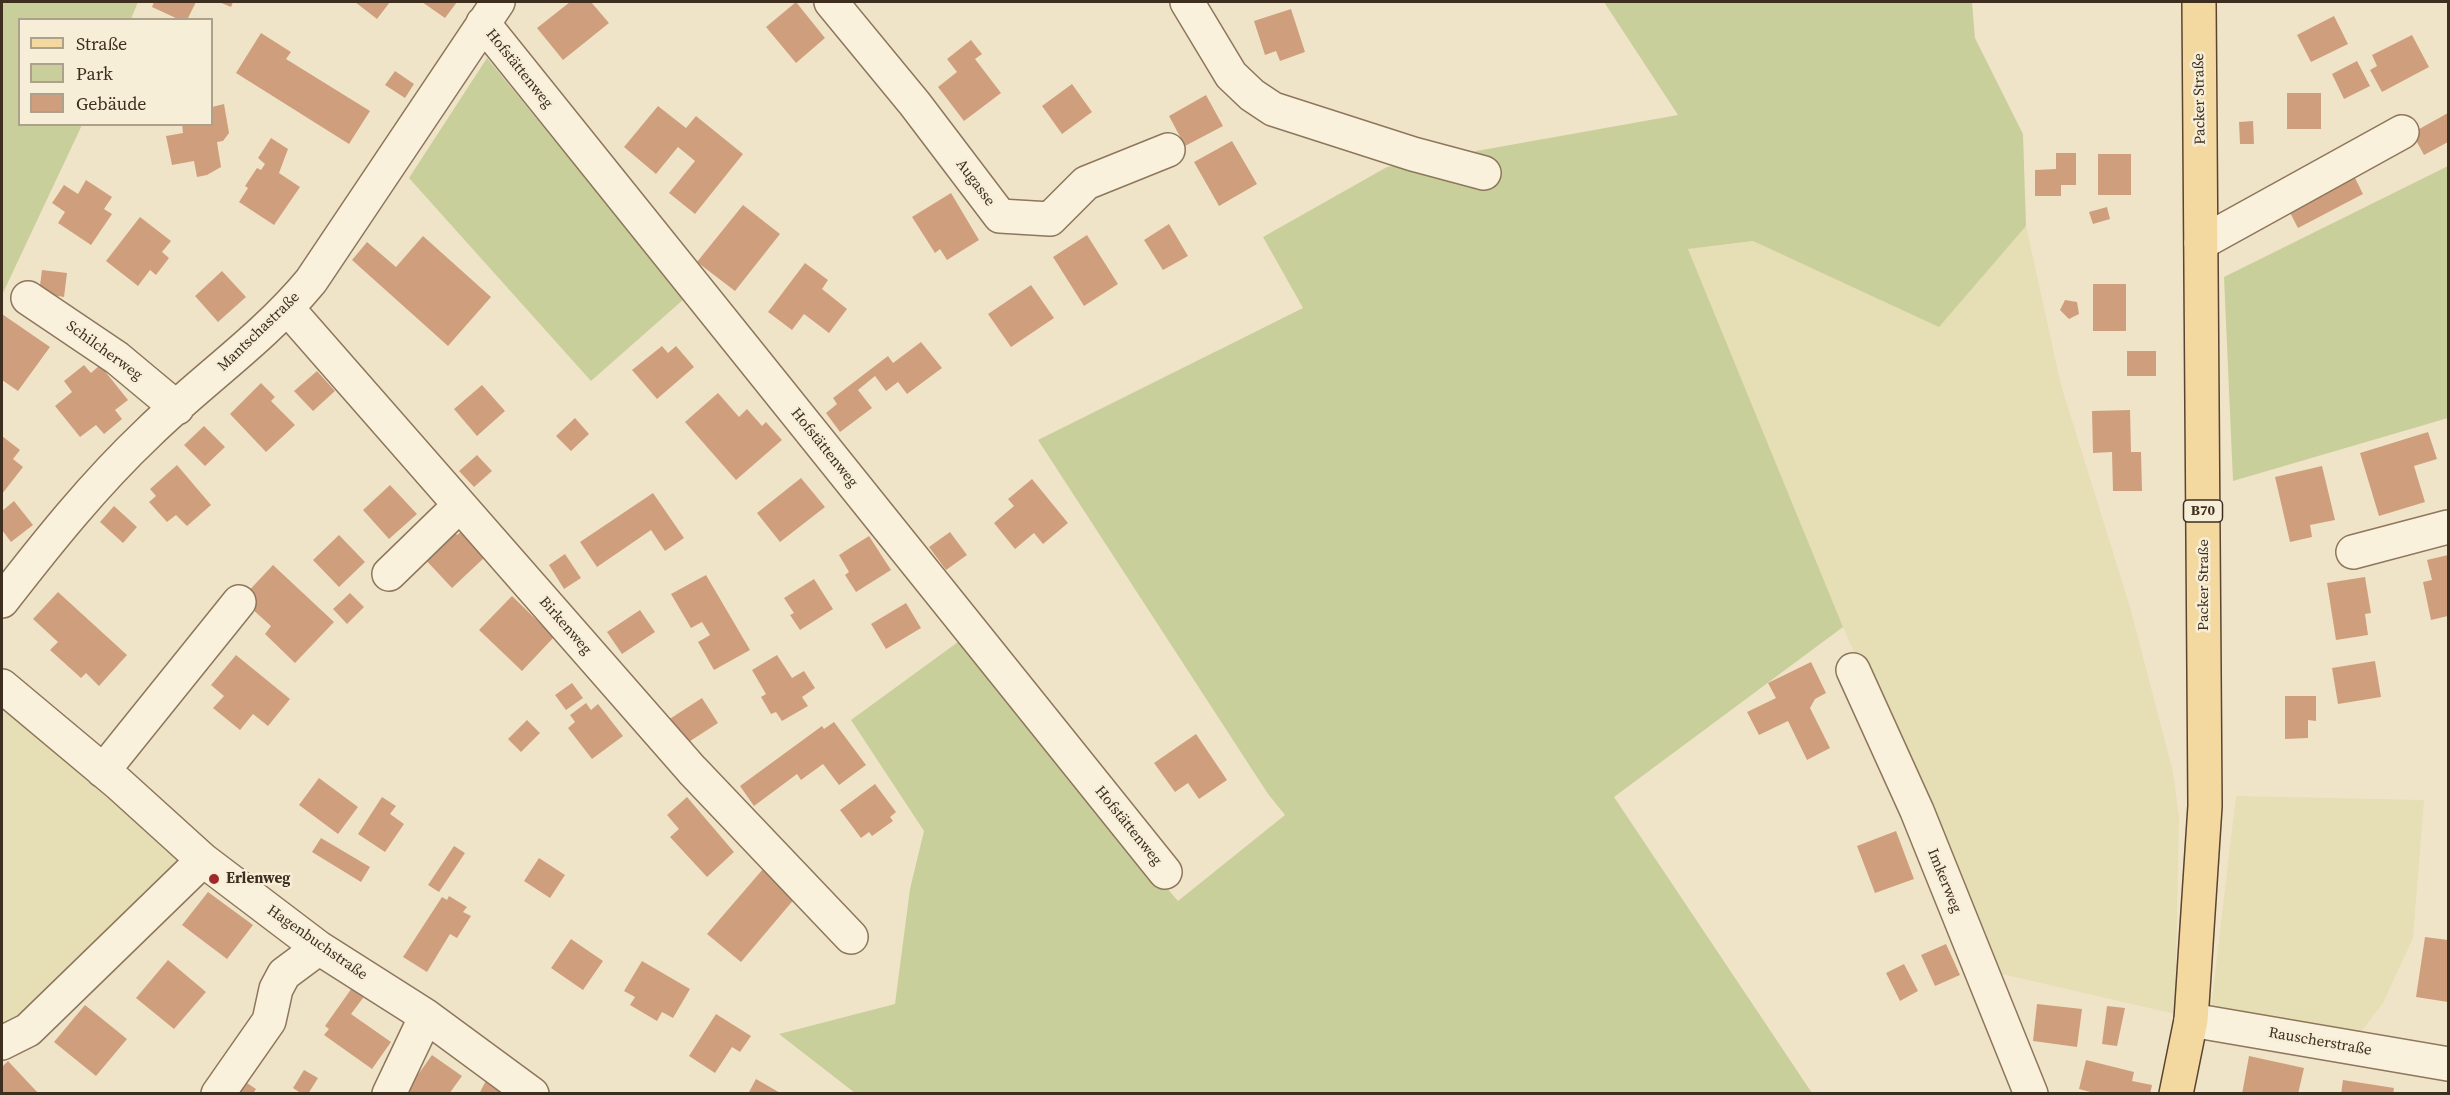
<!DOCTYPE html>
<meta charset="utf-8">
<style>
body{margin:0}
#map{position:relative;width:2450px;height:1095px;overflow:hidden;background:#f0e4c8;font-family:"Source Serif 4",serif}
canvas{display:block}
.frame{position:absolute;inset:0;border:3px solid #3d2e20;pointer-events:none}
.legend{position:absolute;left:18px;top:18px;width:195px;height:108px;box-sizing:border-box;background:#f7eed8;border:2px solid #ada18e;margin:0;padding:8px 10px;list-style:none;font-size:18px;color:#3d2e20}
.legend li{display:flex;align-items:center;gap:12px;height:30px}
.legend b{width:30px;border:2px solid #ada18e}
</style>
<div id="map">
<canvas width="2450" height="1095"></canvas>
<div class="frame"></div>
<ul class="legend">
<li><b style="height:8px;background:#f3d9a0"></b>Straße</li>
<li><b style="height:16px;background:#c9cf9b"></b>Park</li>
<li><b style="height:16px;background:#cf9f7d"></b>Gebäude</li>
</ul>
</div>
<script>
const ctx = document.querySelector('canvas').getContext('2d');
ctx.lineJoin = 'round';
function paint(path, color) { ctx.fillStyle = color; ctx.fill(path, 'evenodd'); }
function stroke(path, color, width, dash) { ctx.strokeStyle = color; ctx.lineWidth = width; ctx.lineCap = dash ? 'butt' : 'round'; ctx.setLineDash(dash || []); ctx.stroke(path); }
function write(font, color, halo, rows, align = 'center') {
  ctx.font = font + ' "Source Serif 4",serif'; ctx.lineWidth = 5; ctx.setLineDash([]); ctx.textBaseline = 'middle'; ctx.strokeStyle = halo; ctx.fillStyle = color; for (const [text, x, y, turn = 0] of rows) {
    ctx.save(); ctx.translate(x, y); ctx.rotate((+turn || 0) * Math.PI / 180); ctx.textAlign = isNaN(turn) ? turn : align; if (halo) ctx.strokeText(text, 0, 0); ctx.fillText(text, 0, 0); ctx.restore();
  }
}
const farmland = new Path2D(`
 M2026,226l35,159 69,222 43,165 6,45 -4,197 -182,-42 -150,-345 -155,-378 65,-8 186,85z
 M2,704l181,161 -181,171z
 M2236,796l188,4 -11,138 -30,65 -26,34 -146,-29z`);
const green = new Path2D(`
 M2,2h136l-7,17 -111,1v104l62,1 -80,170z
 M1604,2h368l3,36 48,96 3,92 -87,101 -186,-86 -65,8 155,378 -229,170 198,296h-957l-76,-59 116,-30 15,-115 14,-58 -73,-111 107,-78 220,259 107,-86 -17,-21 -230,-354 265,-132 -40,-71 124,-70 291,-52z
 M487,58l197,241 -93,82 -182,-203z
 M2448,166v252l-215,63 -9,-204z`);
const building = new Path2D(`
 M154,2h42l-9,18h-7l-28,-13z
 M219,2h14l-2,5z
 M355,2h35l-13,17z
 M422,2h35l-12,16z
 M570,2h21l18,21 -46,37 -26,-32z
 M796,2l29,36 -29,25 -30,-36z
 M1291,9l14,43 -25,9 -4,-10 -11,4 -11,-34z
 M2334,16l14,28 -37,18 -14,-27z
 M261,33l30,19 -5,7 84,52 -21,33 -113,-71z
 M2412,35l17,32 -47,25 -12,-22 7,-4 -5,-11z
 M971,40l11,14 -7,5 26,34 -37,28 -26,-34 19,-15 -10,-13z
 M2357,61l13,25 -26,13 -12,-25z
 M395,71l19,13 -9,14 -20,-13z
 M1072,84l20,28 -30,22 -20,-28z
 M2287,93h34v36h-34z
 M1206,95l17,31 -38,20 -16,-30z
 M224,104l5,29 -6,8 -6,1 4,25 -14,8 -10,2 -3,-16 -22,4 -6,-29 17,-3 -1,-9h30v-17z
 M658,106l28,22 10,-12 47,38 -48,60 -26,-21 26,-32 -17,-14 -22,27 -32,-27z
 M2448,113v29l-24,13 -12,-22z
 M2253,121l1,23h-14l-1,-22z
 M271,138l17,11 -9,24 21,14 -26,38 -35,-23 9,-14 -3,-2 12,-18 4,2 4,-6 -7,-6z
 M1232,141l25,43 -38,22 -25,-44z
 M2056,153h20v32h-15v11h-26v-26l21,-1z
 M2098,154h33v41h-33z
 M2351,170l12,24 -65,34 -13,-25z
 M86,180l26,17 -8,12 8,5 -21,31 -33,-22 7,-11 -13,-9 12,-18 14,9z
 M951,193l28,47 -32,20 -7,-11 -5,4 -23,-36z
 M743,205l37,29 -45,57 -38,-29z
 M2107,207l3,12 -17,5 -4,-12z
 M140,217l31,24 -9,11 7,6 -13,17 -6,-5 -12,16 -32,-25z
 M1169,224l19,32 -25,14 -19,-30z
 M1087,235l31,49 -34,22 -31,-49z
 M423,236l68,61 -43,49 -96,-86 15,-18 29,25z
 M805,263l23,17 -6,9 25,20 -18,24 -25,-19 -12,16 -24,-18z
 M42,270l25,3 -3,24 -25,-4z
 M222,271l24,26 -28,25 -23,-26z
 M2093,284h33v47h-33z
 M1031,285l23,33 -43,29 -23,-33z
 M2065,300l12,2 2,12 -10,5 -9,-9z
 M2,314l48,33 -32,44 -16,-11z
 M921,342l21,26 -35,26 -9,-12 -12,9 -11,-15 -17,14 14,18 -32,24 -14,-19 11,-9 -4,-6 55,-42 5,7z
 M662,346l6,7 8,-7 18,21 -37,32 -25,-29z
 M2127,351h29v25h-29z
 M84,365l7,8 9,-8 28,35 -13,10 7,9 -18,15 -8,-9 -16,12 -25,-31 17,-14 -8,-11z
 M317,371l18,20 -22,20 -19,-20z
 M261,383l14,14 -4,4 24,24 -29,27 -36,-38z
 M482,385l23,26 -28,25 -23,-27z
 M718,393l21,24 8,-8 15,17 4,-4 16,18 -46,40 -51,-58z
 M2130,410l1,42h10l1,39h-29l-1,-39 -19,1 -1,-42z
 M575,418l14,16 -18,17 -15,-15z
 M204,426l21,21 -20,19 -21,-21z
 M2428,432l9,27 -23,7 11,36 -46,14 -19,-63z
 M2,436l18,14 -7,9 10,8 -21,27z
 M477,455l15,16 -18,16 -15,-16z
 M177,465l34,40 -24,21 -11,-11 -9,7 -18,-20 7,-6 -6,-7z
 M2322,466l13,54 -25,5 2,12 -22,5 -15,-65z
 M801,478l24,29 -45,35 -23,-29z
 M1032,479l36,44 -25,21 -9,-11 -19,16 -21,-26 20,-17 -6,-7z
 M390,485l27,29 -28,25 -26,-29z
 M653,493l31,45 -19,13 -14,-21 -54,37 -17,-25z
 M14,501l19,24 -22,17 -9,-12v-19z
 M114,506l23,21 -14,16 -23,-21z
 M451,528l6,7 5,-4 23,26 -33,31 -30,-32z
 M950,532l17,23 -21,15 -17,-23z
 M339,535l26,27 -26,25 -26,-27z
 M869,536l22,34 -35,22 -11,-17 4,-3 -10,-17z
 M565,554l16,24 -17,11 -15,-24z
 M2448,555v61l-17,4 -8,-38 9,-2 -5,-20z
 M273,565l61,57 -39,41 -30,-29 6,-8 -30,-27z
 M706,575l44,75 -36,20 -16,-28 12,-7 -8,-13 -11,6 -20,-34z
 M2365,577l6,36 -6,1 3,21 -32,5 -9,-57z
 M814,579l19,30 -33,21 -10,-15 4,-2 -10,-15z
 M58,592l69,63 -28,31 -13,-13 -5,5 -31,-28 8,-8 -25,-23z
 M350,593l14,14 -17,17 -14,-15z
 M512,596l42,41 -32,34 -43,-41z
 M906,603l15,25 -35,21 -15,-25z
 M640,610l15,22 -33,22 -15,-22z
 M236,655l54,44 -22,27 -15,-12 -13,16 -27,-22 11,-12 -13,-11z
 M777,655l15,23 12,-7 11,17 -13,9 6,9 -26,15 -6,-9 -5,2 -10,-17 5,-3 -14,-24z
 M2375,661l6,36 -43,7 -6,-36z
 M1811,662l15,31 -11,6 -5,9 20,40 -23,12 -19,-39 -29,14 -12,-23 29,-14 -8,-15z
 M572,683l11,15 -17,12 -11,-15z
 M2285,696h31v25l-8,-1v18l-23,1z
 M702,698l16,25 -34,22 -16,-25z
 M586,703l5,7 7,-6 25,32 -31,23 -24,-31 7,-6 -5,-7z
 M527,720l13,13 -19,19 -13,-13z
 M834,722l32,43 -27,20 -16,-21 -22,16 -4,-6 -43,32 -14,-20 82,-60 2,3z
 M1196,734l31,46 -28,19 -11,-16 -13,9 -21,-29z
 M319,778l39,29 -20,27 -39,-29z
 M875,784l21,28 -6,5 3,4 -21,15 -3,-4 -8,6 -21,-28z
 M382,797l14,9 -6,8 14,10 -19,28 -27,-18z
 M687,797l47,55 -27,25 -37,-40 9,-8 -12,-14z
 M1896,831l18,48 -39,14 -18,-47z
 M321,838l49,29 -9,15 -49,-30z
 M454,846l11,7 -26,39 -11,-7z
 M539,858l26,17 -15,23 -26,-17z
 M763,869l33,28 -55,65 -34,-28z
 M208,892l45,33 -26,34 -45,-34z
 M449,896l18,11 -4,5 8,4 -14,22 -7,-4 -23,38 -24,-15 39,-60 5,3z
 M2425,937l23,3v62l-32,-5z
 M571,939l32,22 -20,29 -32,-22z
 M1946,944l14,31 -25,11 -14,-31z
 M168,960l38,32 -32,37 -38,-31z
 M642,961l48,28 -17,29 -11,-6 -5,9 -27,-16 5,-8 -11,-6z
 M1904,964l14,27 -18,10 -14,-28z
 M354,985l12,9 -15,20 40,28 -19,27 -48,-34 5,-6 -4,-3z
 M2037,1004l45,5 -5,38 -44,-6z
 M85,1005l42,34 -31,37 -42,-34z
 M2107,1006l18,2 -8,38 -15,-2z
 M716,1014l35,22 -11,16 -8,-5 -17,26 -26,-17z
 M432,1055l30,21 -13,18h-45z
 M2249,1056l55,12 -6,26h-56z
 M2086,1060l48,12 -2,9 20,4 -2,9h-52l-19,-5z
 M8,1061l31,33h-37v-27z
 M304,1070l14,8 -10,16h-6l-9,-6z
 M489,1075l17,19h-27z
 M756,1079l26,15h-34z
 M2343,1080l51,8 -1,6h-52z
 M244,1081l12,8 -3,5h-19z`);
const minor = new Path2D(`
 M831,2l84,102 85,112 50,3 36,-36 82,-33
 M1187,2l44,73 21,20 21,14 140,45 71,19
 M483,23l682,849
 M2201,243l201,-111
 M28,298l89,60 60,50
 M288,309l404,461 159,167
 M2353,552l95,-25
 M389,574l70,-68
 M2,601c45,-58 92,-117 146,-168 53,-52 115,-94 163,-152l187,-279
 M1853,670l64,141 114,283
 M2,686l116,97 85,77 116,88 107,68 106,78
 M103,771l136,-169
 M2191,1020l257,44
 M2,1043l26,-13 175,-170
 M218,1094l51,-73 7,-32 8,-15 35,-26
 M389,1094l37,-78`);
const major = new Path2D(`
 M2176,1094l15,-74 14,-214 -6,-804`);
const markers = [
 [214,879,6,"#9e2a2b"]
];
const shields = [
 [2203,511,39]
];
const shieldNames = [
 ["B70",2203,511]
];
const streetNames = [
 ["Hofstättenweg",519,69,51],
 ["Packer Straße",2200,99,-91],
 ["Augasse",975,183,53],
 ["Mantschastraße",259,332,-44],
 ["Schilcherweg",104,351,36],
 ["Hofstättenweg",824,448,51],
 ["Packer Straße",2204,585,-90],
 ["Birkenweg",565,626,49],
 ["Hofstättenweg",1128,826,51],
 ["Imkerweg",1944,881,68],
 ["Hagenbuchstraße",317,943,35],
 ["Rauscherstraße",2320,1042,10]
];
const poiNames = [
 ["Erlenweg",226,879]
];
paint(farmland, '#e6deb5');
paint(green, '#c9cf9b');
paint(building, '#cf9f7d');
stroke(minor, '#8d765c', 36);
stroke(major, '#5b4430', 36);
stroke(minor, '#faf1dc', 33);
stroke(major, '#f3d9a0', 33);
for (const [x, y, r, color] of markers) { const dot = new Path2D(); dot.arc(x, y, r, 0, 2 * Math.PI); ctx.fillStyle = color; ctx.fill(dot); stroke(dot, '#f7eed8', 2); }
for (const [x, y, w] of shields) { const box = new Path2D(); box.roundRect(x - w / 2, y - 11, w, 22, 4.5); ctx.fillStyle = '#f7eed8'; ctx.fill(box); stroke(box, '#3d2e20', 1.5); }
write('bold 14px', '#3d2e20', null, shieldNames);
write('15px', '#3d2e20', '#f7eed8', streetNames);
write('bold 15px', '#3d2e20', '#f7eed8', poiNames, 'left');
</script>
